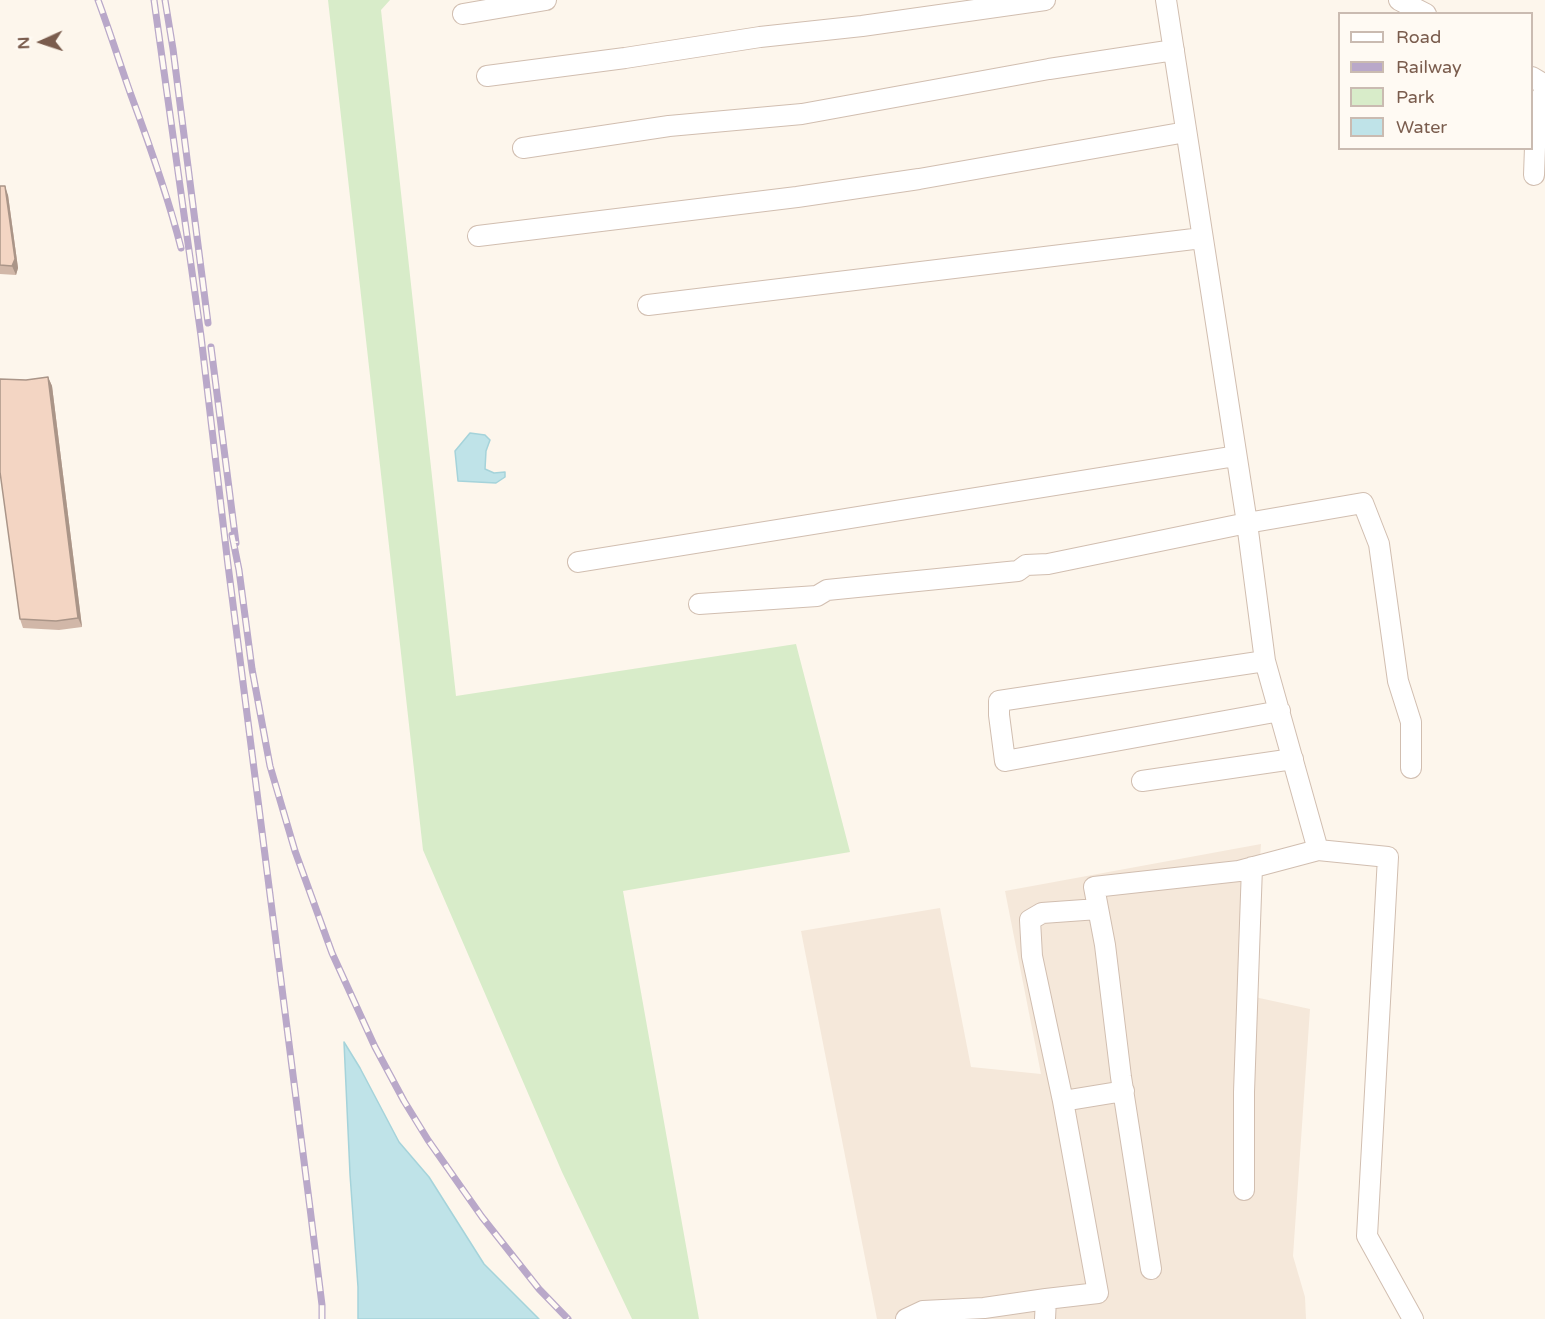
<!DOCTYPE html>
<style>
body{margin:0}
#map{position:relative;width:1545px;height:1319px;overflow:hidden;background:#fdf6ec;font-family:"Varela Round",sans-serif}
canvas{display:block}
.legend{position:absolute;left:1338px;top:12px;width:195px;height:138px;box-sizing:border-box;background:#fffaf3;border:2px solid #cabbb1;margin:0;padding:8px 10px;list-style:none;font-size:18px;color:#7a5c4d}
.legend li{display:flex;align-items:center;gap:12px;height:30px}
.legend b{width:30px;border:2px solid #cabbb1}
.north{position:absolute;left:12px;top:12px;width:60px;height:60px;-webkit-text-stroke:4px #fffaf3;paint-order:stroke;rotate:267deg;font-size:16px;font-weight:700;line-height:24px;text-align:center;color:#7a5c4d}
.north::after{content:'';display:block;margin:auto;width:21px;height:27px;background:#7a5c4d;clip-path:polygon(50% 0,100% 100%,50% 72%,0 100%)}
</style>
<div id="map">
<canvas width="1545" height="1319"></canvas>
<ul class="legend">
<li><b style="height:8px;background:#fff"></b>Road</li>
<li><b style="height:8px;background:#b9a8c9"></b>Railway</li>
<li><b style="height:16px;background:#d8ecc9"></b>Park</li>
<li><b style="height:16px;background:#bfe3e8"></b>Water</li>
</ul>
<div class="north">N</div>
</div>
<script>
const ctx = document.querySelector('canvas').getContext('2d');
ctx.lineJoin = 'round';
function paint(path, color) { ctx.fillStyle = color; ctx.fill(path, 'evenodd'); }
function stroke(path, color, width, dash) { ctx.strokeStyle = color; ctx.lineWidth = width; ctx.lineCap = dash ? 'butt' : 'round'; ctx.setLineDash(dash || []); ctx.stroke(path); }
const residential = new Path2D(`
 M1261,844l-11,152 60,13 -17,247 12,41 1,22h-429l-76,-388 139,-23 31,159 70,7 -36,-183z`);
const green = new Path2D(`
 M328,0h62l-9,10 75,686 340,-52 54,208 -227,39 76,428h-67l-70,-147 -139,-322z`);
const water = new Path2D(`
 M470,433l15,2 5,5 -4,11 -1,18 9,4 11,-1v5l-9,6 -38,-2 -3,-30z
 M344,1042l16,26 39,74 30,35 55,87 55,55h-181v-32l-8,-113z`);
const minor = new Path2D(`
 M1166,0l81,523 18,138 53,189 70,7 -21,379 46,83
 M1399,0l27,14
 M463,14l83,-14
 M487,76l138,-18 135,-21 102,-11 183,-26
 M1532,77l13,8
 M523,148l146,-22 133,-12 247,-45 125,-19
 M1534,175l2,-56 6,-23 3,-1
 M478,236l319,-39 122,-18 267,-47
 M648,305l554,-67
 M578,562l658,-106
 M699,604l118,-8 10,-6 191,-19 8,-6 22,-1 199,-41 116,-20 16,41 19,137 13,41v46
 M1265,661l-266,40v14l6,46 275,-50
 M1142,781l151,-22
 M1063,1101l-31,-145 -2,-36 12,-7 56,-4
 M1244,1190v-98l8,-225
 M1151,1269l-30,-192 -16,-132 -11,-58 145,-16 79,-21
 M906,1319l17,-8 61,-3 62,-9
 M1045,1319l1,-20 52,-6 -35,-192 61,-10`);
const rail = new Path2D(`
 M98,0c12,32 22,64 33,95 19,51 37,101 50,153
 M154,0l47,336 27,229 82,643 12,97v14
 M165,0l8,49 35,274
 M211,347l25,196
 M232,535l7,35 13,99 18,97 25,85 37,102 43,94 29,54 24,39 54,77 57,72 29,30`);
const wall = new Path2D(`
 M0,186l8,9 10,73 -2,7 -16,-1z
 M48,377l4,9 30,241 -23,3 -36,-2 -3,-9 6,-239z`);
const shadedWall = new Path2D(`
 M5,186l3,9 10,73 -2,7 -4,-9z
 M48,377l4,9 30,241 -4,-9z`);
const building = new Path2D(`
 M0,186h5l10,73 -3,7 -12,-1z
 M48,377l30,241 -22,3 -36,-2 -20,-147v-93l26,1z`);
paint(residential, '#f5e8da');
paint(green, '#d8ecc9');
paint(water, '#bfe3e8');
stroke(water, '#a5d3da', 1.5);
stroke(minor, '#d1beb0', 22);
stroke(minor, '#fff', 20);
stroke(rail, '#b9a8c9', 7);
stroke(rail, '#fffaf3', 4.5, [14]);
paint(wall, '#d1b7a8');
paint(shadedWall, '#aa9588');
paint(building, '#f3d5c3');
stroke(building, '#aa9588', 1.5);
</script>
